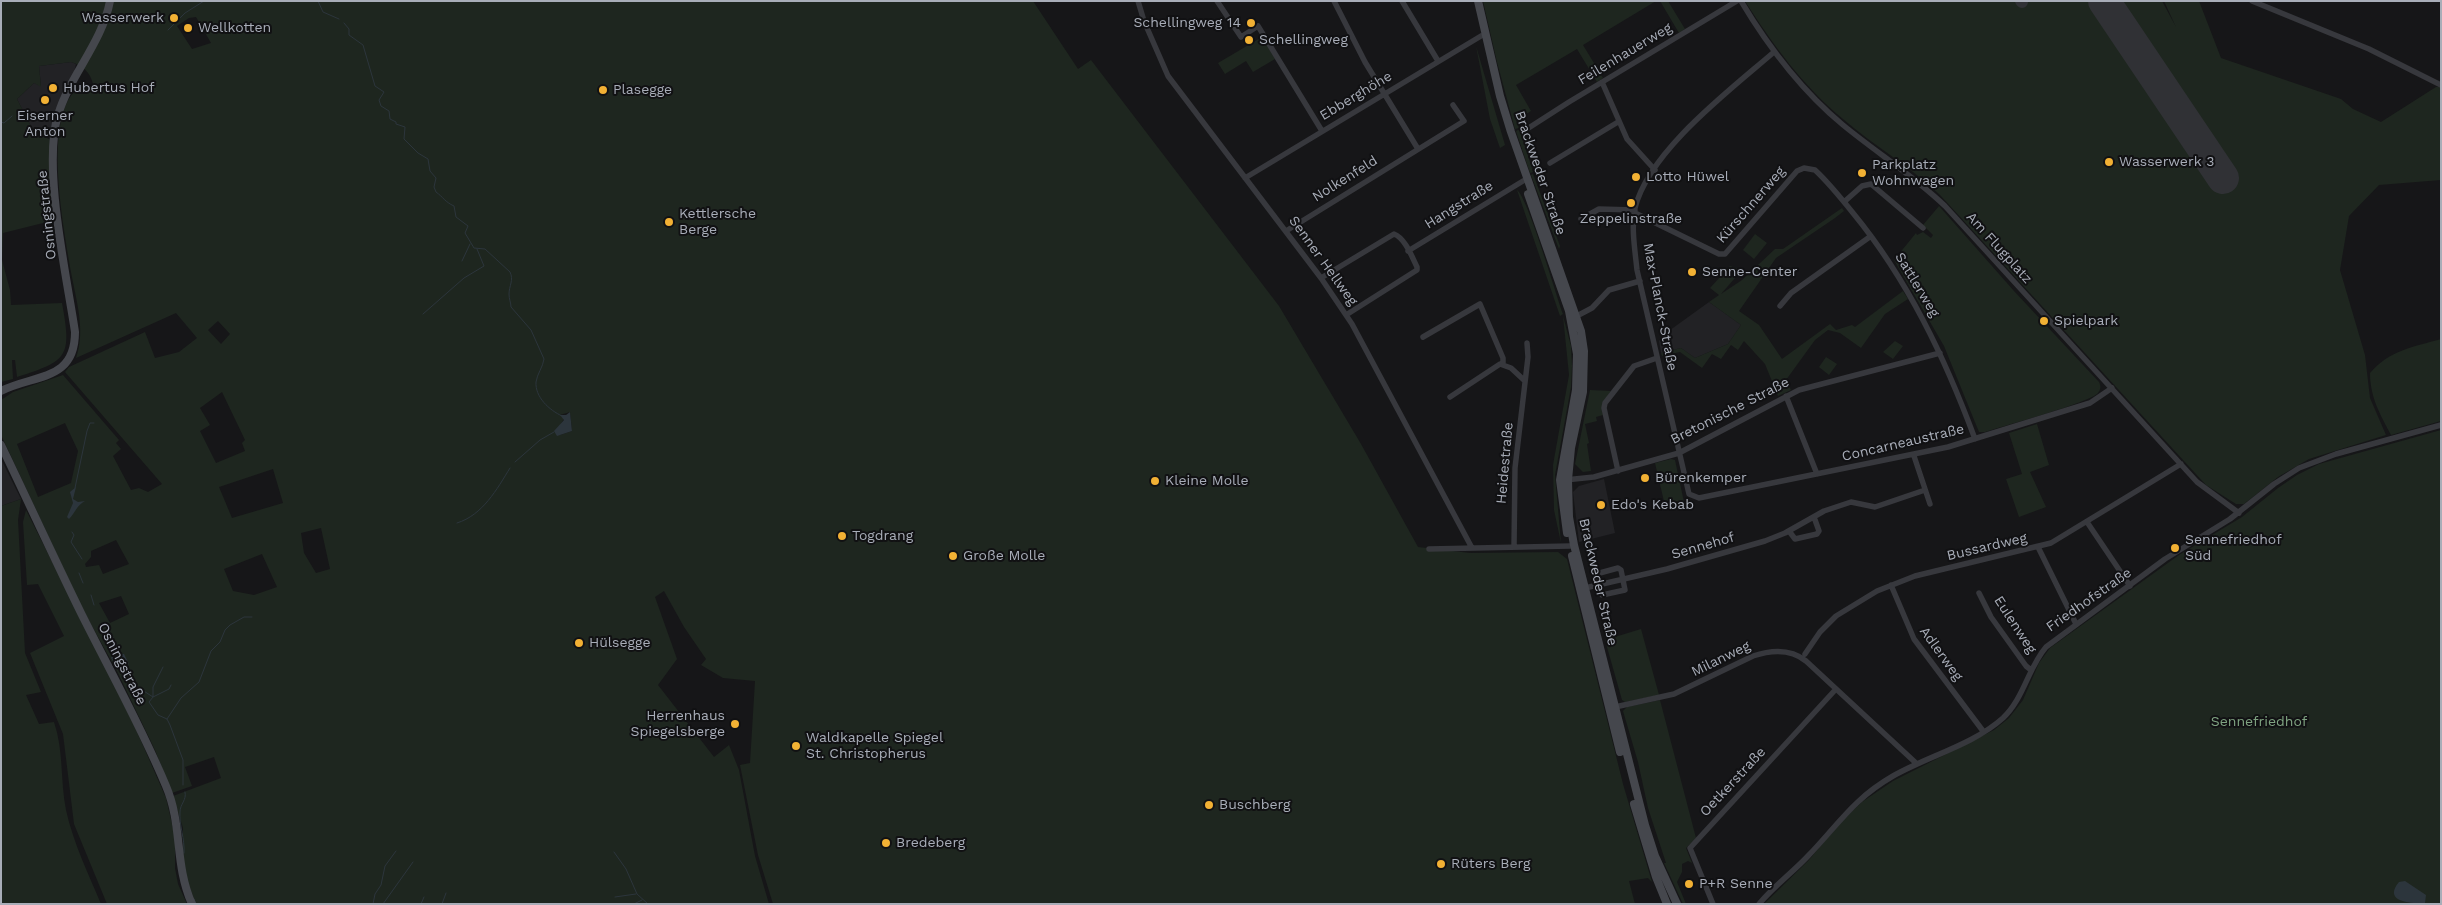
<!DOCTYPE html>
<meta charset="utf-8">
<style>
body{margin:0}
#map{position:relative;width:2442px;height:905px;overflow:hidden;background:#161618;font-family:"Work Sans",sans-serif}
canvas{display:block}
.frame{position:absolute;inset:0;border:2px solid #a8adb8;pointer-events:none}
</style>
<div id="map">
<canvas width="2442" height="905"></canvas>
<div class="frame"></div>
</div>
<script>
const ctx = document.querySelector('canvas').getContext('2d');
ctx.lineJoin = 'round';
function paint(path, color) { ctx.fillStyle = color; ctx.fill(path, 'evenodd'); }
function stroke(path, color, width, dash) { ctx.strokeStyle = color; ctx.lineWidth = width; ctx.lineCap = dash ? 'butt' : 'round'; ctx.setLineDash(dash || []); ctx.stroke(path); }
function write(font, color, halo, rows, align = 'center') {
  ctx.font = font + ' "Work Sans",sans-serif'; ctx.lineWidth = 4; ctx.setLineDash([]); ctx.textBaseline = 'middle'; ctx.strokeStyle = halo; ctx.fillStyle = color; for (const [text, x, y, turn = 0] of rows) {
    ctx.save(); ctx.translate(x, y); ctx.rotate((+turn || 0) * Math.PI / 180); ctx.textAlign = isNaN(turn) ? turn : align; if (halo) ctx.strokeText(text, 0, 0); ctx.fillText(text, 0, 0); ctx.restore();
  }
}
const built = new Path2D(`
 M71,62l5,2 -4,16 -25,59 -13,-7 -17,-33 17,-16 7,3 -2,-20z
 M1709,302l32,23 -13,19 -33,14 -14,-10 -20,5 -2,-12 7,-8z
 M1,459l20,40 -20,7z
 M1604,479l11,54 -36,9 -6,-50 6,-6z`);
const green = new Path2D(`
 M1,1h1032l45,68 13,-9 188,246 82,138 57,103 52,6 88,-1 9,7 56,225 29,98 -4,-4 -19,3 6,23h-862l-15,-49 -18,-90 10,-2 5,-82 -32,-3 -22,-13 5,-6 -22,-32 -20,-36 -9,6 22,62 -19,26 56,72 15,-12 10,25 16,86 14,48h-573l-13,-34v-42l-10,-32 48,-18 -7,-21 -29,10 7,19 -20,7 -17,-43 -37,-77 -36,-65 -80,-171 -1,-37 12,-8 50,-17 56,65 -3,3 5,6 -8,7 18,34 8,-2 9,4 14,-8 -97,-112 4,-5 76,-35 10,26 24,-6 18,-14 -21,-25 -100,45c10,-28 0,-58 -5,-86 -7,-43 -27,-144 2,-179 6,-7 13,-5 20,-9 -3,-12 -10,-18 -22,-22l-32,4 2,21 -7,-4 -17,16 17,33 17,8 3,73 -3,8 -48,12 -1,27 8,30 1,15 51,-2c10,54 6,58 -45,74l-2,-17h-3l1,19 -12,3zM196,17l15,26 -19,6 -15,-23 12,-8zM218,321l12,13 -9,10 -13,-14zM222,392l23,48 -3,3 3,8 -29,12 -16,-32 10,-6 -10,-17zM570,412l2,19 -12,4v-10l4,-6 -4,-4zM65,423l13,28 -7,32 -33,14 -21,-53zM273,469l10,34 -51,15 -13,-31zM321,528l9,41 -14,4 -12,-20 -3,-20zM116,540l13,24 -26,10 -4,-9 -13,2 -1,-3 6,-7v-6zM262,554l15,33 -23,8 -21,-4 -9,-22zM121,596l8,18 -19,9 -11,-20z
 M1483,1h173l-73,44 20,33 -6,4 -20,-33 -61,36 15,26 -15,9 3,8 -4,1 -18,-67z
 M1660,1h8l17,28 -6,4z
 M1745,1h417l14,26 -12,-26h35l22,57 120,41 12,10 28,13 55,-35h5v93l-62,5 -30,31 -9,54 25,85 5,43 16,37 -77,24 -31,18 -34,27h-8l-30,-19 -266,-290c-30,-29 -66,-49 -97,-76 -40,-33 -70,-74 -98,-118z
 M1262,37l13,22 -22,13 -7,-11 -21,13 -7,-11z
 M1476,46l29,99 -5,3 -10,-29z
 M1520,129l13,43 -3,1 -14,-42z
 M1533,174l27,72 -1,3 -28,-74z
 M1517,190c11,8 39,105 46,124l-3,2z
 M1939,206l75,85 85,91c2,4 2,7 -1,11 -9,10 -95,33 -113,39h-6l-35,-86 -50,-86 22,-27 1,2 6,-3 8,6 2,-3 -10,-10z
 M1842,208l2,3 -9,7 -59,40 -37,53 20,14 23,34 48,-35 6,6 16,-5 3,2 48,-36 5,8 -23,15 -24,34 -21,-15 -12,-3 -13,10 -29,40 5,10 -13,6 -13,-32 -21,-23 -6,9 -7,-5 -10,14 -9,-5 -10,14 -22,-16 -18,4 -1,-3 20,-5 14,10 33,-14 13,-19 -32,-23 10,-7 -9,-7 20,-22 12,4 -21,24 21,-14 33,-31h8z
 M1755,234l12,9 -13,16 -11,-9z
 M1563,316l8,30 1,20 -1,21 -16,88 6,68 -7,-33 -1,-45 16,-90z
 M2441,339v82l-50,14c-11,-21 -21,-38 -21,-62 20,-23 43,-26 71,-34z
 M1895,341l8,5 -10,13 -10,-7z
 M1826,357l11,7 -8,11 -10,-8z
 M1590,390l21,1 -9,13 1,11 -7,2 1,4 -12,3 4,19 -2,1 4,27 -8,1 -8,-8z
 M2037,424l12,41 -19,7 16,35 -27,10 -13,-38 16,-5 -13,-41z
 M2441,430v474h-677l44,-43 33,-39 21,-20 31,-21 101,-51 15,-12 14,-18 16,-37 11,-15 129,-93 63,-38 36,-29 19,-13 22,-11z
 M1671,459l4,1 9,42 -1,2 -17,6 -11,-47z
 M21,499l-3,21 7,133 16,39 -15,3 13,29 15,-2c10,29 6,59 12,88 7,32 22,63 35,94h-100v-398z
 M26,510l105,208 35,80 9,39v31l3,16 9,20h-80l-33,-80 -11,-90 -33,-81 34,-17 -26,-52 -11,1 -4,-63z
 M1641,629l18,66 -34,7 -3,-2 -17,-60z
 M1660,700l36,138 -10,10 6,15 -4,-2 -6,3v8l-5,10 9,22h-3l-19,-41h2l-18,-55 -10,-46 -15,-51 4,-4z`);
const water = new Path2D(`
 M570,412l2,19 -15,5 -3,-5 10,-11 -4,-5h6z
 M76,487l-3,12 5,3 7,-1c-8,4 -10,12 -16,18l-2,-2 6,-14 -3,-11z
 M114,653l10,1 5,10 -6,2 -8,-2 -4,-6z
 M2405,881l21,14 -1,8c-13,1 -43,-1 -26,-21z`);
const stream = new Path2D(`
 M318,1l5,11 16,7
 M344,23l5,6v6l14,10 12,41 9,6 -5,8 2,6 8,5 1,8 6,3v2l9,3 -1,12 14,14 10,6 2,12 6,7 -2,9 2,5c7,5 9,10 18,14l2,11 12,9 -3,7 9,15 11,1 25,23c4,8 -1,14 -1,22 0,5 2,9 2,13l20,23 13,29c-1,8 -7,15 -8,23 -1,15 13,28 26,34
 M168,30l17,-17 19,-12
 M1,122l3,1 8,-7
 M462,261l8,-17
 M423,314l41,-36 20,-12 -7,-17
 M515,462l25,-22 14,-8
 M75,488l12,-57 3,-8h4
 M457,523c26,-8 40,-34 53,-55
 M72,532l2,3 -3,7 11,17
 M79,573l4,10
 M91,595l3,10
 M108,632l4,3 7,19
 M163,667l-10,20v10l16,-8 2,-4
 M132,671l1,13 20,13 -4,5 9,13 9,4 3,6 13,35v25
 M167,719l14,-21 18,-16 12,-31 9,-9 5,-12 5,-5 14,-8h8
 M614,852l12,17 11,25 11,10
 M184,853c1,-14 -5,-28 -4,-41 0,-8 7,-12 5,-20
 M615,897l21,-3
 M194,899l2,5
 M373,904l2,-10 6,-9 4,-19 11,-15
 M383,904l30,-42
 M421,904l3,-7
 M442,904l4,-11
 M634,904l8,-4`);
const taxiway = new Path2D(`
 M2021,1l1,1`);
const runway = new Path2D(`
 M2104,1l119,177`);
const street = new Path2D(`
 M1138,1l6,20 24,55 153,202 31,46 120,224
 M1217,1l24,36 17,-11 64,105
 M1334,1l31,61 53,87
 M1402,1l36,60
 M1741,1c28,47 60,89 102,124 34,28 71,51 102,81l252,276 42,31
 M2252,1l117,48 72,36
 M1774,52c-44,38 -125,99 -139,156 -4,20 0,42 2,62l52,224 10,4 249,-51 142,-44 22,-15
 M1602,82l25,57 28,31
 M1527,129l42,-27 168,-101
 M1550,163l68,-41
 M1245,178l236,-142
 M1844,202l18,-16 9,-2 52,44
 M1635,213l84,41h6l72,-83 7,-3 11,2c14,13 26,28 38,43 55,67 92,145 122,226
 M1581,219l18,-10 36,1
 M1286,231l178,-110 -11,-16
 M1408,251l115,-70
 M1321,278l73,-44c11,4 18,23 23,33v3l-71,45
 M1780,306l11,-13 80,-57
 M1573,318l19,-10 17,-18 31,-9
 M1423,337l57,-33 23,54v6
 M1786,396l31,78
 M1450,397l50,-33 11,4 14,13
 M1914,456l16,48
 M1618,471l-14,-63 1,-5 29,-37 23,-8
 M1565,480l29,-3 85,-24 120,-63 141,-37
 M2087,522l43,64
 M1789,531l6,8 22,-5 2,-3 -5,-14
 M1514,547l1,-79 13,-111 -1,-14
 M2038,547l38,77
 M1429,549l141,-3
 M1618,568l3,2 4,20 -23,5 -6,-21z
 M1891,585l23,54 69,92
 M1585,588l82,-19 98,-28 20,-8 39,-22 27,-9 24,5 50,-17
 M1979,593l12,24 35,49 5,4
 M1805,654l15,-22 16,-16 41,-25 38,-15 136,-33 130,-79
 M1615,707l59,-13 79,-38c18,-6 37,-8 53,5l111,103
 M1713,904l-23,-56 146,-159
 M1759,904c15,-18 33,-31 49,-48 30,-31 45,-57 85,-80 35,-20 80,-31 110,-58 21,-20 25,-50 43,-71l119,-88 65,-40 44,-35 25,-16 37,-14 105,-29`);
const secondary = new Path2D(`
 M1478,1l22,95 11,36 70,199 3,20 -1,41 -12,56 -3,32 1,37 5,28 71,280 10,31 22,48
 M1528,194l41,117 8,43 -1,36 -16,90 7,53
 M1,391c33,-17 74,-9 74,-59 -8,-55 -33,-165 -17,-217 12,-40 44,-72 52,-114
 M1,445c27,56 53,113 80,168 29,58 60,113 85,173 17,40 8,78 26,118
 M1572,556l48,196
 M1634,804l22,73 11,27`);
const markers = [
 [174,18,5,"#f2b134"],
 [1251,23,5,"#f2b134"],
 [188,28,5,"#f2b134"],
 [1249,40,5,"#f2b134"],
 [53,88,5,"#f2b134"],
 [603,90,5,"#f2b134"],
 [45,100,5,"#f2b134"],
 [2109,162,5,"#f2b134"],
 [1862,173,5,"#f2b134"],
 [1636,177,5,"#f2b134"],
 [1631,203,5,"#f2b134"],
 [669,222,5,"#f2b134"],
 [1692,272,5,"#f2b134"],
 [2044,321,5,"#f2b134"],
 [1645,478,5,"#f2b134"],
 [1155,481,5,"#f2b134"],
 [1601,505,5,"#f2b134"],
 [842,536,5,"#f2b134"],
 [2175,548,5,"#f2b134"],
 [953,556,5,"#f2b134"],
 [579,643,5,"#f2b134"],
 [735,724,5,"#f2b134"],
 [796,746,5,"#f2b134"],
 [1209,805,5,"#f2b134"],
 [886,843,5,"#f2b134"],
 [1441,864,5,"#f2b134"],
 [1689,884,5,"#f2b134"]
];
const poiNames = [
 ["Wasserwerk",164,18,"right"],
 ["Schellingweg 14",1241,23,"right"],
 ["Wellkotten",198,28],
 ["Schellingweg",1259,40],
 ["Hubertus Hof",63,88],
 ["Plasegge",613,90],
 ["Eiserner",45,116,"center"],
 ["Anton",45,132,"center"],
 ["Wasserwerk 3",2119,162],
 ["Parkplatz",1872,165],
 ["Wohnwagen",1872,181],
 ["Lotto Hüwel",1646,177],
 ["Kettlersche",679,214],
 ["Berge",679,230],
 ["Zeppelinstraße",1631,219,"center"],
 ["Senne-Center",1702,272],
 ["Spielpark",2054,321],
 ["Bürenkemper",1655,478],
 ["Kleine Molle",1165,481],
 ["Edo's Kebab",1611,505],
 ["Togdrang",852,536],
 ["Sennefriedhof",2185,540],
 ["Süd",2185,556],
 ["Große Molle",963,556],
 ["Hülsegge",589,643],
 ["Herrenhaus",725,716,"right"],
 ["Spiegelsberge",725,732,"right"],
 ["Waldkapelle Spiegel",806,738],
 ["St. Christopherus",806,754],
 ["Buschberg",1219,805],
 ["Bredeberg",896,843],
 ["Rüters Berg",1451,864],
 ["P+R Senne",1699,884]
];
const streetNames = [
 ["Feilenhauerweg",1625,54,-31],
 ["Ebberghöhe",1356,96,-31],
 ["Brackweder Straße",1540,173,71],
 ["Nolkenfeld",1345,179,-32],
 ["Hangstraße",1459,205,-32],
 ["Kürschnerweg",1751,205,-49],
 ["Osningstraße",47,215,-96],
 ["Am Flugplatz",1999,248,48],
 ["Senner Hellweg",1323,261,54],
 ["Sattlerweg",1917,285,59],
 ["Max-Planck-Straße",1660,307,79],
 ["Bretonische Straße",1730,411,-27],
 ["Concarneaustraße",1903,443,-13],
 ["Heidestraße",1505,463,-85],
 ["Sennehof",1703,546,-16],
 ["Bussardweg",1987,547,-13],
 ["Brackweder Straße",1598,582,77],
 ["Friedhofstraße",2089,600,-35],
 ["Eulenweg",2015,625,57],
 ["Adlerweg",1941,654,54],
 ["Milanweg",1721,659,-26],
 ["Osningstraße",122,664,63],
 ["Oetkerstraße",1733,782,-47]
];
const parkNames = [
 ["Sennefriedhof",2259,722]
];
paint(built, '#222225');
paint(green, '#1e261f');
paint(water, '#2c353c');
stroke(stream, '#2c353c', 1);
stroke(taxiway, '#303135', 12);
stroke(runway, '#303135', 32);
stroke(street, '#37383d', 5.5);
stroke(secondary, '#45474d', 8);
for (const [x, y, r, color] of markers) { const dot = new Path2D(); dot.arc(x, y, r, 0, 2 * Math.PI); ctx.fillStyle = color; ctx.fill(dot); stroke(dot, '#111113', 2); }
write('14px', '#a8adb8', '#111113', poiNames, 'left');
write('14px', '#a8adb8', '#111113', streetNames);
write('14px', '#7fa381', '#111113', parkNames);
</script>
